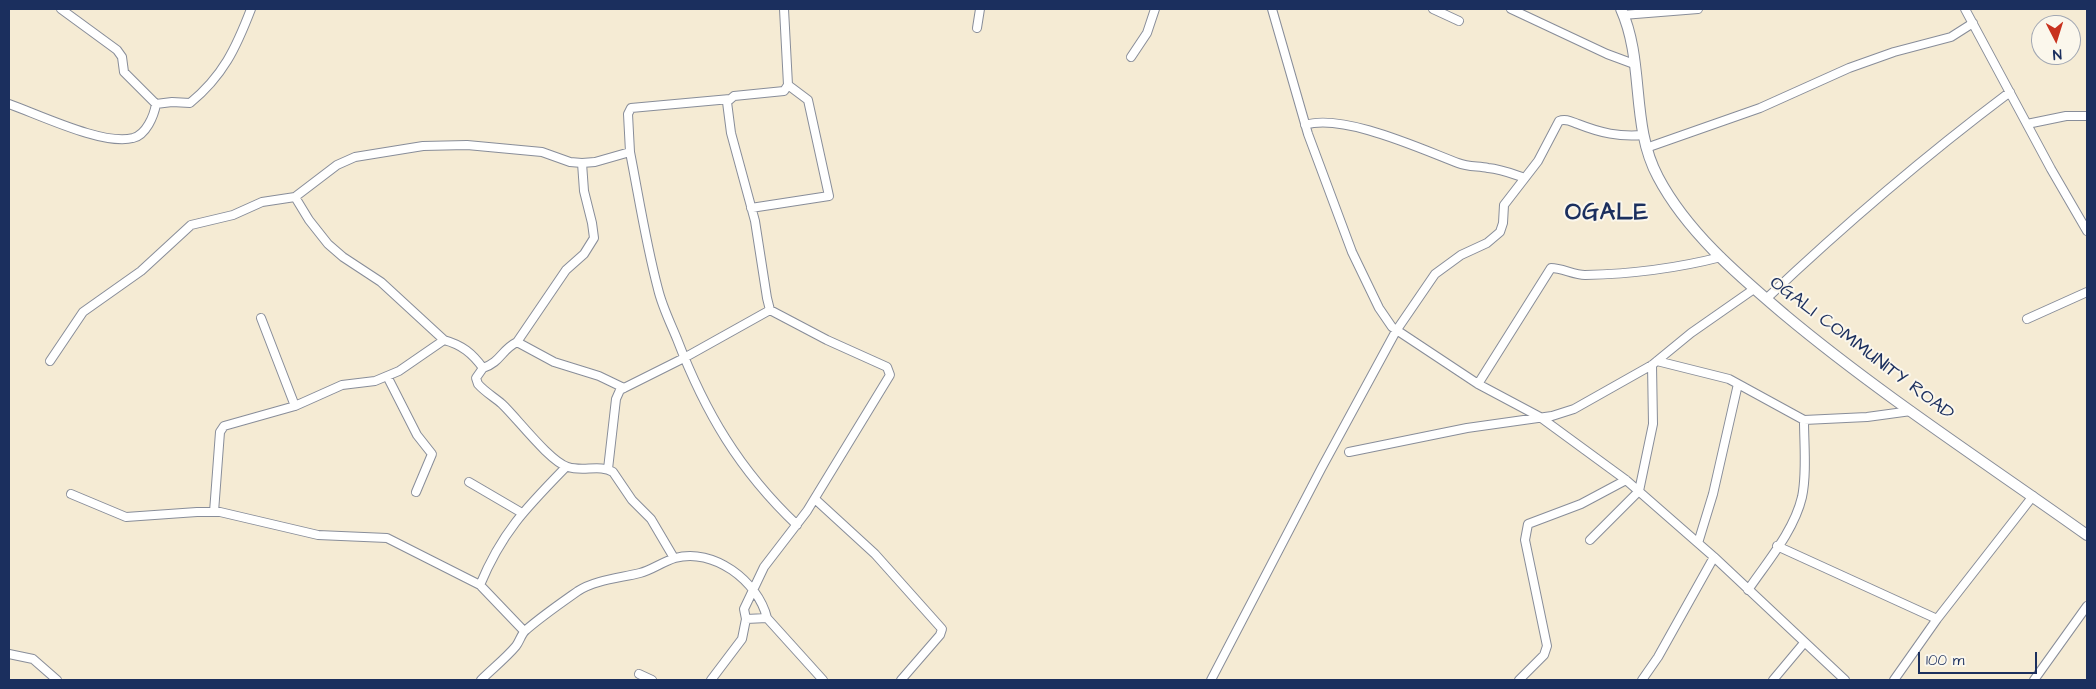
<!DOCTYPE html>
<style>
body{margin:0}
#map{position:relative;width:2096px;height:689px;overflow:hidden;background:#f5ebd4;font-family:"Architects Daughter",sans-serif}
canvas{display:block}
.frame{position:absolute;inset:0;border:10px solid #1b2f5e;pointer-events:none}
.north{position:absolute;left:2031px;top:15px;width:50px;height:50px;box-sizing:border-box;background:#fbf7ec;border:1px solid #a1a7b3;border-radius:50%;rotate:175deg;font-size:14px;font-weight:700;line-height:20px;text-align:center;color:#1b2f5e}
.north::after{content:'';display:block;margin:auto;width:18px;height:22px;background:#c8321e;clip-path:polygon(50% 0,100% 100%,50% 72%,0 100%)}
.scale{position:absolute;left:1918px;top:652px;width:119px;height:22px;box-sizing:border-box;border:2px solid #1b2f5e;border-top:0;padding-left:6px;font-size:15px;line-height:18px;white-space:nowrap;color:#1b2f5e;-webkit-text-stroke:4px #fbf7ec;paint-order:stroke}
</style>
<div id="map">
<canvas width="2096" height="689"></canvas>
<div class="frame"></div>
<div class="north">N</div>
<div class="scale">100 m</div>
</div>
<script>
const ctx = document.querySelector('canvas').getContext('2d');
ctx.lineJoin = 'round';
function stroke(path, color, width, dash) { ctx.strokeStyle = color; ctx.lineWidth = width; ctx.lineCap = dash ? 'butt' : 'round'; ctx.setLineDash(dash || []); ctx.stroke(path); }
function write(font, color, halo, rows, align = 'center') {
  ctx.font = font + ' "Architects Daughter",sans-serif'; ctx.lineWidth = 4; ctx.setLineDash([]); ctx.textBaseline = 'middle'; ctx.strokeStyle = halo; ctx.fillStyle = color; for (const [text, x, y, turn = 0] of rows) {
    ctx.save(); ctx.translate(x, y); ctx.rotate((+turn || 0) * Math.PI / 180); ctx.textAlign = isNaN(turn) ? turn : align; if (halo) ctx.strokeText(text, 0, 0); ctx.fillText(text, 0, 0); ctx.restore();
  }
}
const minor = new Path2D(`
 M61,9l56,41 5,7 2,15 32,32 16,-2 18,1c33,-27 46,-55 61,-94
 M1272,9l36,125 44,118 27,56 13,19 86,57 62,33 86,63 88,77 131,123
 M1433,9l26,12
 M1511,9l96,45 27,10
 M1965,9l86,160 36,62
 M1623,15l75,-6
 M977,28l3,-19
 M1131,57l16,-24 8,-24
 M9,104c31,11 95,42 124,34 13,-3 21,-22 23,-34
 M2027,124l39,-8h21
 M1305,125c38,-12 116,24 153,38 10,4 20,3 30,5 13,1 25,6 37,10
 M1646,148l114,-40 89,-40 45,-16 57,-15 22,-14
 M630,152c9,46 16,92 28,137 4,17 12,33 19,50 28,73 62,131 120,186
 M751,208l78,-12 -21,-96 -20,-15
 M1766,299c78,-74 159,-143 244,-207
 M261,318l34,88
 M2027,319l60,-27
 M444,340c18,5 28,13 39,28l-7,10 2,6c7,8 16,13 24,20 15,14 48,58 66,63 15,5 32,-3 45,5l19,28 19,19 23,39
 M517,342l37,20 45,14 25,12
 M50,361l33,-49 58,-41 50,-46 42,-10 29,-13 33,-5 42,-32 18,-8 68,-11 44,-1 75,7 28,10 12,1 13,-1 35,-10 -2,-38 3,-6 99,-9
 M1657,361l72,18 75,41 63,-3 44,-6
 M483,368c18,-6 18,-18 34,-26l49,-72 18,-16 10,-16 -2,-15 -8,-32 -2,-28
 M387,376l30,59 15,19 -16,38
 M1478,384l73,-116c11,0 23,7 34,7 45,-1 93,-7 136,-18
 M1349,452l118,-24 85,-12 22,-7 78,-44 39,-32 63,-44
 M608,469l8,-70 4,-9 64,-32 86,-48
 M469,482l53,31
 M71,494l55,23 71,-5h23l98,23 69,3 93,47 44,46
 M815,499l60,55 67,75 -2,6 -39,45
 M214,512l6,-80 4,-6 71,-20 47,-21 33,-4 24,-10 45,-31 -63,-58 -38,-25 -15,-13 -19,-24 -14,-23
 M1590,540l49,-49 14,-67 -1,-59
 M1698,543l15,-49 25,-110
 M1777,546l160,73
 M480,585c22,-53 46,-77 86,-118
 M1748,590c19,-28 46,-59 54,-93 5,-24 2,-53 2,-77
 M746,619l21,-1 56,62
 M9,654l24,5 24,21
 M639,674l13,6
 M481,680c11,-11 25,-22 35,-34 4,-5 5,-12 10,-16 16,-14 35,-27 52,-39 17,-11 42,-13 62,-18 12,-3 22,-11 35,-15 38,-11 83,23 92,60
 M711,680l31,-41 4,-20 -2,-10 20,-42 43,-56 83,-136 -3,-8 -60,-27 -57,-30 -3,-12 -12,-77 -24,-88 -4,-31 7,-6 50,-5 4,-6 -4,-76
 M1211,680l110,-211 75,-138 39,-57 26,-19 26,-12 13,-11 3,-9 1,-18 34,-44 21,-40c7,-3 13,1 19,3 23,9 41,13 65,11
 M1519,680l25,-25 3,-9 -22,-106 3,-16 53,-20 45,-24
 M1642,680l16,-23 56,-100
 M1773,680l31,-37
 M1894,680l43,-61 96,-123
 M2034,680l53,-74`);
const tertiary = new Path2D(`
 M1621,9c24,53 9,116 37,168 29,55 80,98 127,138 96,80 201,148 302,220`);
const streetNames = [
 ["OGALI COMMUNITY ROAD",1861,349,37]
];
const districtNames = [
 ["OGALE",1607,214]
];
stroke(minor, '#888d99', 10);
stroke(tertiary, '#888d99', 12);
stroke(minor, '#fff', 8);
stroke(tertiary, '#fff', 10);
write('19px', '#1b2f5e', '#fbf7ec', streetNames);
ctx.letterSpacing = '1px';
write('bold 24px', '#1b2f5e', '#fbf7ec', districtNames);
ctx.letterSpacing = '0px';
</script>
